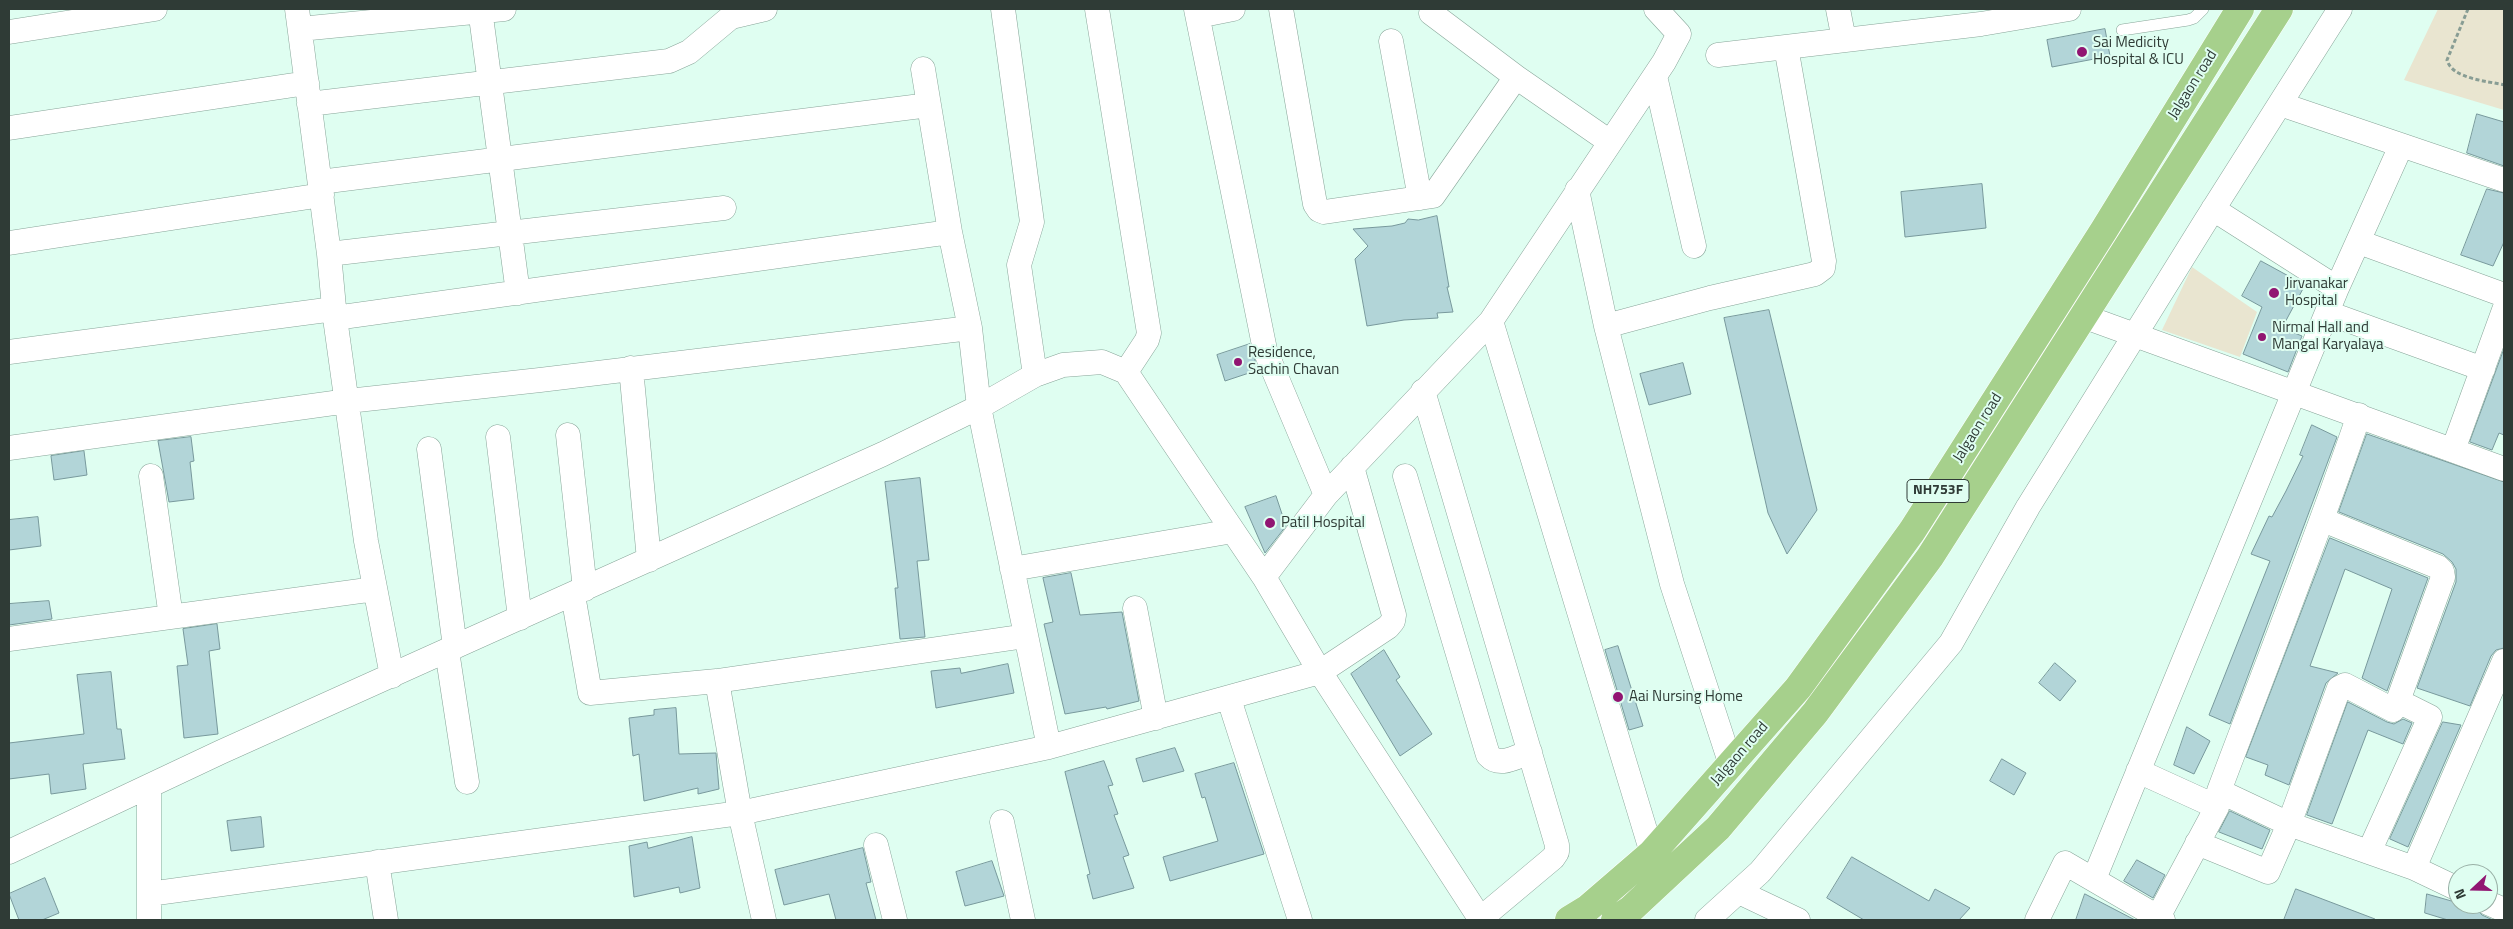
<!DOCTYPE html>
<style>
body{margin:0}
#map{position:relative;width:2513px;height:929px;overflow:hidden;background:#dffef1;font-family:"Titillium Web",sans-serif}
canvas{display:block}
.frame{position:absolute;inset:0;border:10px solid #2f3b36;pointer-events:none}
.north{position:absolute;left:2448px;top:864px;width:50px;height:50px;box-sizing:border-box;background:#dffef1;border:1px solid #99b0a6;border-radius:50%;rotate:249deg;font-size:14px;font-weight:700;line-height:20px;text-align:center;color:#2f3b36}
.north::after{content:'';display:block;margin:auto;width:18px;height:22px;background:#911572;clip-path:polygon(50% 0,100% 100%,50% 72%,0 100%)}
</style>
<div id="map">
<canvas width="2513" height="929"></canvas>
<div class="frame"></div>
<div class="north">N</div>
</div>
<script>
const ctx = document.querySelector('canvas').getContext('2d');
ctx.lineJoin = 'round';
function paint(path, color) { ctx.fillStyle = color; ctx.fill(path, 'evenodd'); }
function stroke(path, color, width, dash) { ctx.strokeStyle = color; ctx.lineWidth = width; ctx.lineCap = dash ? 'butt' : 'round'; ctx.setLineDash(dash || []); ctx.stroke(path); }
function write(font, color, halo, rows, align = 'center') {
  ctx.font = font + ' "Titillium Web",sans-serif'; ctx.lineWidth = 4; ctx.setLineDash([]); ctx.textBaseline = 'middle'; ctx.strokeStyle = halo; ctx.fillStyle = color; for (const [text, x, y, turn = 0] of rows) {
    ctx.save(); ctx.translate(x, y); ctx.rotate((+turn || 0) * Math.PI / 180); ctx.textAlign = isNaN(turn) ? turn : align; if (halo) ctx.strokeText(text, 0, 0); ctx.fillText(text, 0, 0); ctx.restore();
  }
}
const green = new Path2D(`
 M2438,9h66v101l-100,-30z
 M2192,267l65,45 -17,45 -78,-27z`);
const building = new Path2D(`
 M2105,29l5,27 -58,11 -5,-27z
 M2477,114l27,8v44l-37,-13z
 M1982,184l4,44 -81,9 -4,-45z
 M2487,189l17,4v49l-11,24 -32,-11z
 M1437,216l12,71h-2l6,25 -16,1 1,5 -34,2 -37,6 -12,-67 13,-13 -15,-17 39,-3 13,-3 3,-4 10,1z
 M2261,261l44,24 -23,43 20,8 -14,36 -45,-18 19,-47 -20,-11z
 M1769,310l48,200 -30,44 -19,-41 -44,-195z
 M1250,344l8,26 -33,11 -8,-26z
 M2504,349v86l-5,-2 -7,17 -22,-8z
 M1683,363l8,31 -42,11 -9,-31z
 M2312,425l25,12 -107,287 -21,-9 61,-154 -19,-7 18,-38 3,1 14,-26 17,-35 -3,-1z
 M2367,434l137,48v166l-8,2 -5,6 -21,50 -53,-18 39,-106v-13l-4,-7 -9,-8 -104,-42z
 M191,437l3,24 -4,1 4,37 -25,3 -11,-61z
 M84,451l3,24 -33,5 -3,-24z
 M920,478l9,82 -12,1 8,76 -25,2 -5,-51h3l-13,-106z
 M1276,496l10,30 -21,27 -20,-46z
 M38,517l3,29 -32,4v-30z
 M2330,538l98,40 -41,113 -25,-13 30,-89 -47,-20 -35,97 28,7 -12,10 -37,102 -24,-10 3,-10 -22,-8z
 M1071,573l9,42 42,-3 17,89 -32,8 -1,-2 -41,7 -21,-90 9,-2 -10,-44z
 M49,601l3,18 -43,6v-21z
 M217,624l3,25 -11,2 9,83 -34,4 -7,-72 11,-1 -5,-36z
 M1618,646l25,80 -14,4 -24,-80z
 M1384,650l16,27 -4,3 36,54 -32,22 -49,-82z
 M2055,663l21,18 -16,20 -21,-18z
 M1008,664l6,29 -78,15 -5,-37 29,-3 1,5z
 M111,672l6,57h4l4,30 -42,5 3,25 -35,5 -2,-20 -40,5v-36l75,-9 -7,-59z
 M2348,702l39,20 7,2 9,-5 9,4 -9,21 -35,-14 -36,94 -25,-9z
 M676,708l3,46 37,-1 3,36 -21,5v-6l-54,13 -5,-47 -6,2 -4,-38 25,-3v-5z
 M2443,722l18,3 -53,122 -18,-8z
 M2187,727l23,14 -16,33 -20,-9z
 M1175,748l9,23 -41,11 -7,-23z
 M2002,759l24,14 -12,22 -24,-14z
 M1104,761l9,24 -5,1 10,28 -4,1 15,40 -6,2 11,31 -41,11 -6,-24 3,-1 -25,-102z
 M1234,763l30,91 -94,27 -7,-24 55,-16 -13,-44 -3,1 -7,-24z
 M2230,811l40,19 -8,19 -43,-17z
 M261,817l3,30 -33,4 -4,-30z
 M692,837l8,51 -20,5 -1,-6 -45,10 -5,-51 18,-4 1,6z
 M863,848l8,34 -5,1 10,37h-40l-7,-26 -45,11 -9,-35z
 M1852,857l77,44 6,-12 35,19 -11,12h-95l-37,-22z
 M2137,860l28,15 -12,23 -29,-17z
 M992,861l12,35 -39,10 -9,-34z
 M45,878l14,35 -17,7h-23l-10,-26z
 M2296,889l79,30v1h-91z
 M2085,894l50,26h-59z
 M2427,894l49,14 6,7 11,5h-45l-23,-7z`);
const path = new Path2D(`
 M2468,9l-21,51c5,19 41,21 57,25`);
const service = new Path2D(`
 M2122,30l66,-10 6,-2 9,-9`);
const minor = new Path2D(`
 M297,9l32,245 6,64 31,223 26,135
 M480,9l38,284
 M1003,9l29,213 -13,43 16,110
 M1097,9l52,324 -2,7 -21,32
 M1196,9l69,341 61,145
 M1281,9l34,195 4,6 5,2 109,-16 83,-119
 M1838,9l6,31
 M1431,13l85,64 94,65
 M1198,16l35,-7
 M300,29l204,-20
 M9,32l146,-23
 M1391,41l29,157
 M1718,55l263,-31 88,-15
 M923,69l27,163 20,96 9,79 70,340
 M1655,76l39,170
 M309,104l360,-43 20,-9 42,-35 34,-8
 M2280,104l224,76
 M9,128l298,-45
 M320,182l609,-77
 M1577,190l29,136 66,258 59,181
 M2213,209l124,79
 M2359,242l145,53
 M9,243l313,-48
 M329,254l395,-46
 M2055,306l449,163
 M2328,313l155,56
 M335,318l615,-86
 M1606,326l104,-28 105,-24 8,-6 1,-7 -38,-214
 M9,352l325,-43
 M631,368l18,192
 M1423,391l134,454v7l-4,6 -74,62
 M568,435l17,154
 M498,437l22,181
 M9,448l339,-47 192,-21 430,-52
 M429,449l26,198
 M2453,450l51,-140
 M151,476l20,141
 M1405,476l83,279c12,13 27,2 42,-3
 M1012,569l221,-38
 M1264,577l62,-82 165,-174
 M573,595l17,98 127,-12 309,-45
 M1135,608l21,110
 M9,639l366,-50
 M447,651l20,131
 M717,681l23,132 24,107
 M1229,699l71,221
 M2138,771l79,36 -59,110
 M2219,791l70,33 125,44 44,21
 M2217,807l2,-16c47,-125 97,-250 140,-376
 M1002,822l21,98
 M2197,843l71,29 21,-48 50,-136 6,-3 48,25 5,-9 45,-124 -1,-6 -4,-4 -115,-47
 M876,845l19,75
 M9,852l212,-100 662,-298 96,-47 56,-32 28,-10 39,-3 24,10 138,205 56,95 161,248
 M2369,852l61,-135 -32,-16
 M1652,853l-161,-532 173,-259 15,-28 -23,-25
 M377,862l9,58
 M2414,868l90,-207
 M2094,879l243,-591 64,-142
 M1739,892l59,28
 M149,894l591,-81 309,-66 271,-75 68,-45 5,-6 1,-6 -42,-148
 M2488,903l16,7
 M149,920v-134
 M1707,920l53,-48 191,-229 77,-136 177,-285 135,-213
 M2037,920l28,-57 98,57`);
const trunk = new Path2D(`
 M1569,920l18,-11 65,-56 146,-165 114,-157 192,-301 136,-221
 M1615,920l15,-10 88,-82 97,-115 115,-156 349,-548`);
const markers = [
 [2082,52,6,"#911572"],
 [2274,293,6,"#911572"],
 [2262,337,5,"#911572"],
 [1238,362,5,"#911572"],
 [1270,523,6,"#911572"],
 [1618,697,6,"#911572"]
];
const shields = [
 [1938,491,62]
];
const shieldNames = [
 ["NH753F",1938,491]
];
const poiNames = [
 ["Sai Medicity",2093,43],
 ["Hospital & ICU",2093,60],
 ["Jirvanakar",2285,284],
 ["Hospital",2285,301],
 ["Nirmal Hall and",2272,328],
 ["Mangal Karyalaya",2272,345],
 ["Residence,",1248,353],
 ["Sachin Chavan",1248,370],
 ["Patil Hospital",1281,523],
 ["Aai Nursing Home",1629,697]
];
const streetNames = [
 ["Jalgaon road",2193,85,-58],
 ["Jalgaon road",1978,428,-58],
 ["Jalgaon road",1740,754,-49]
];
paint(green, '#e9e5d0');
paint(building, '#b2d5d8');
stroke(building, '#78999c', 1);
stroke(service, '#88a599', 12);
stroke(minor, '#88a599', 25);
stroke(trunk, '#fff', 29);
stroke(path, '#889d94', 3, [4, 2.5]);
stroke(service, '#fff', 11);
stroke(minor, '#fff', 24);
stroke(trunk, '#a6d08c', 28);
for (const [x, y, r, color] of markers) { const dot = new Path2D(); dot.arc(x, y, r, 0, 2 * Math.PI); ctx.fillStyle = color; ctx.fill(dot); stroke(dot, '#dffef1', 2); }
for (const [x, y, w] of shields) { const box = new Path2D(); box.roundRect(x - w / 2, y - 11.5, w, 23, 4); ctx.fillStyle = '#dffef1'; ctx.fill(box); stroke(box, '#2f3b36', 1); }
write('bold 14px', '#2f3b36', null, shieldNames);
write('15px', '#2f3b36', '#dffef1', poiNames, 'left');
write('15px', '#2f3b36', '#dffef1', streetNames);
</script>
